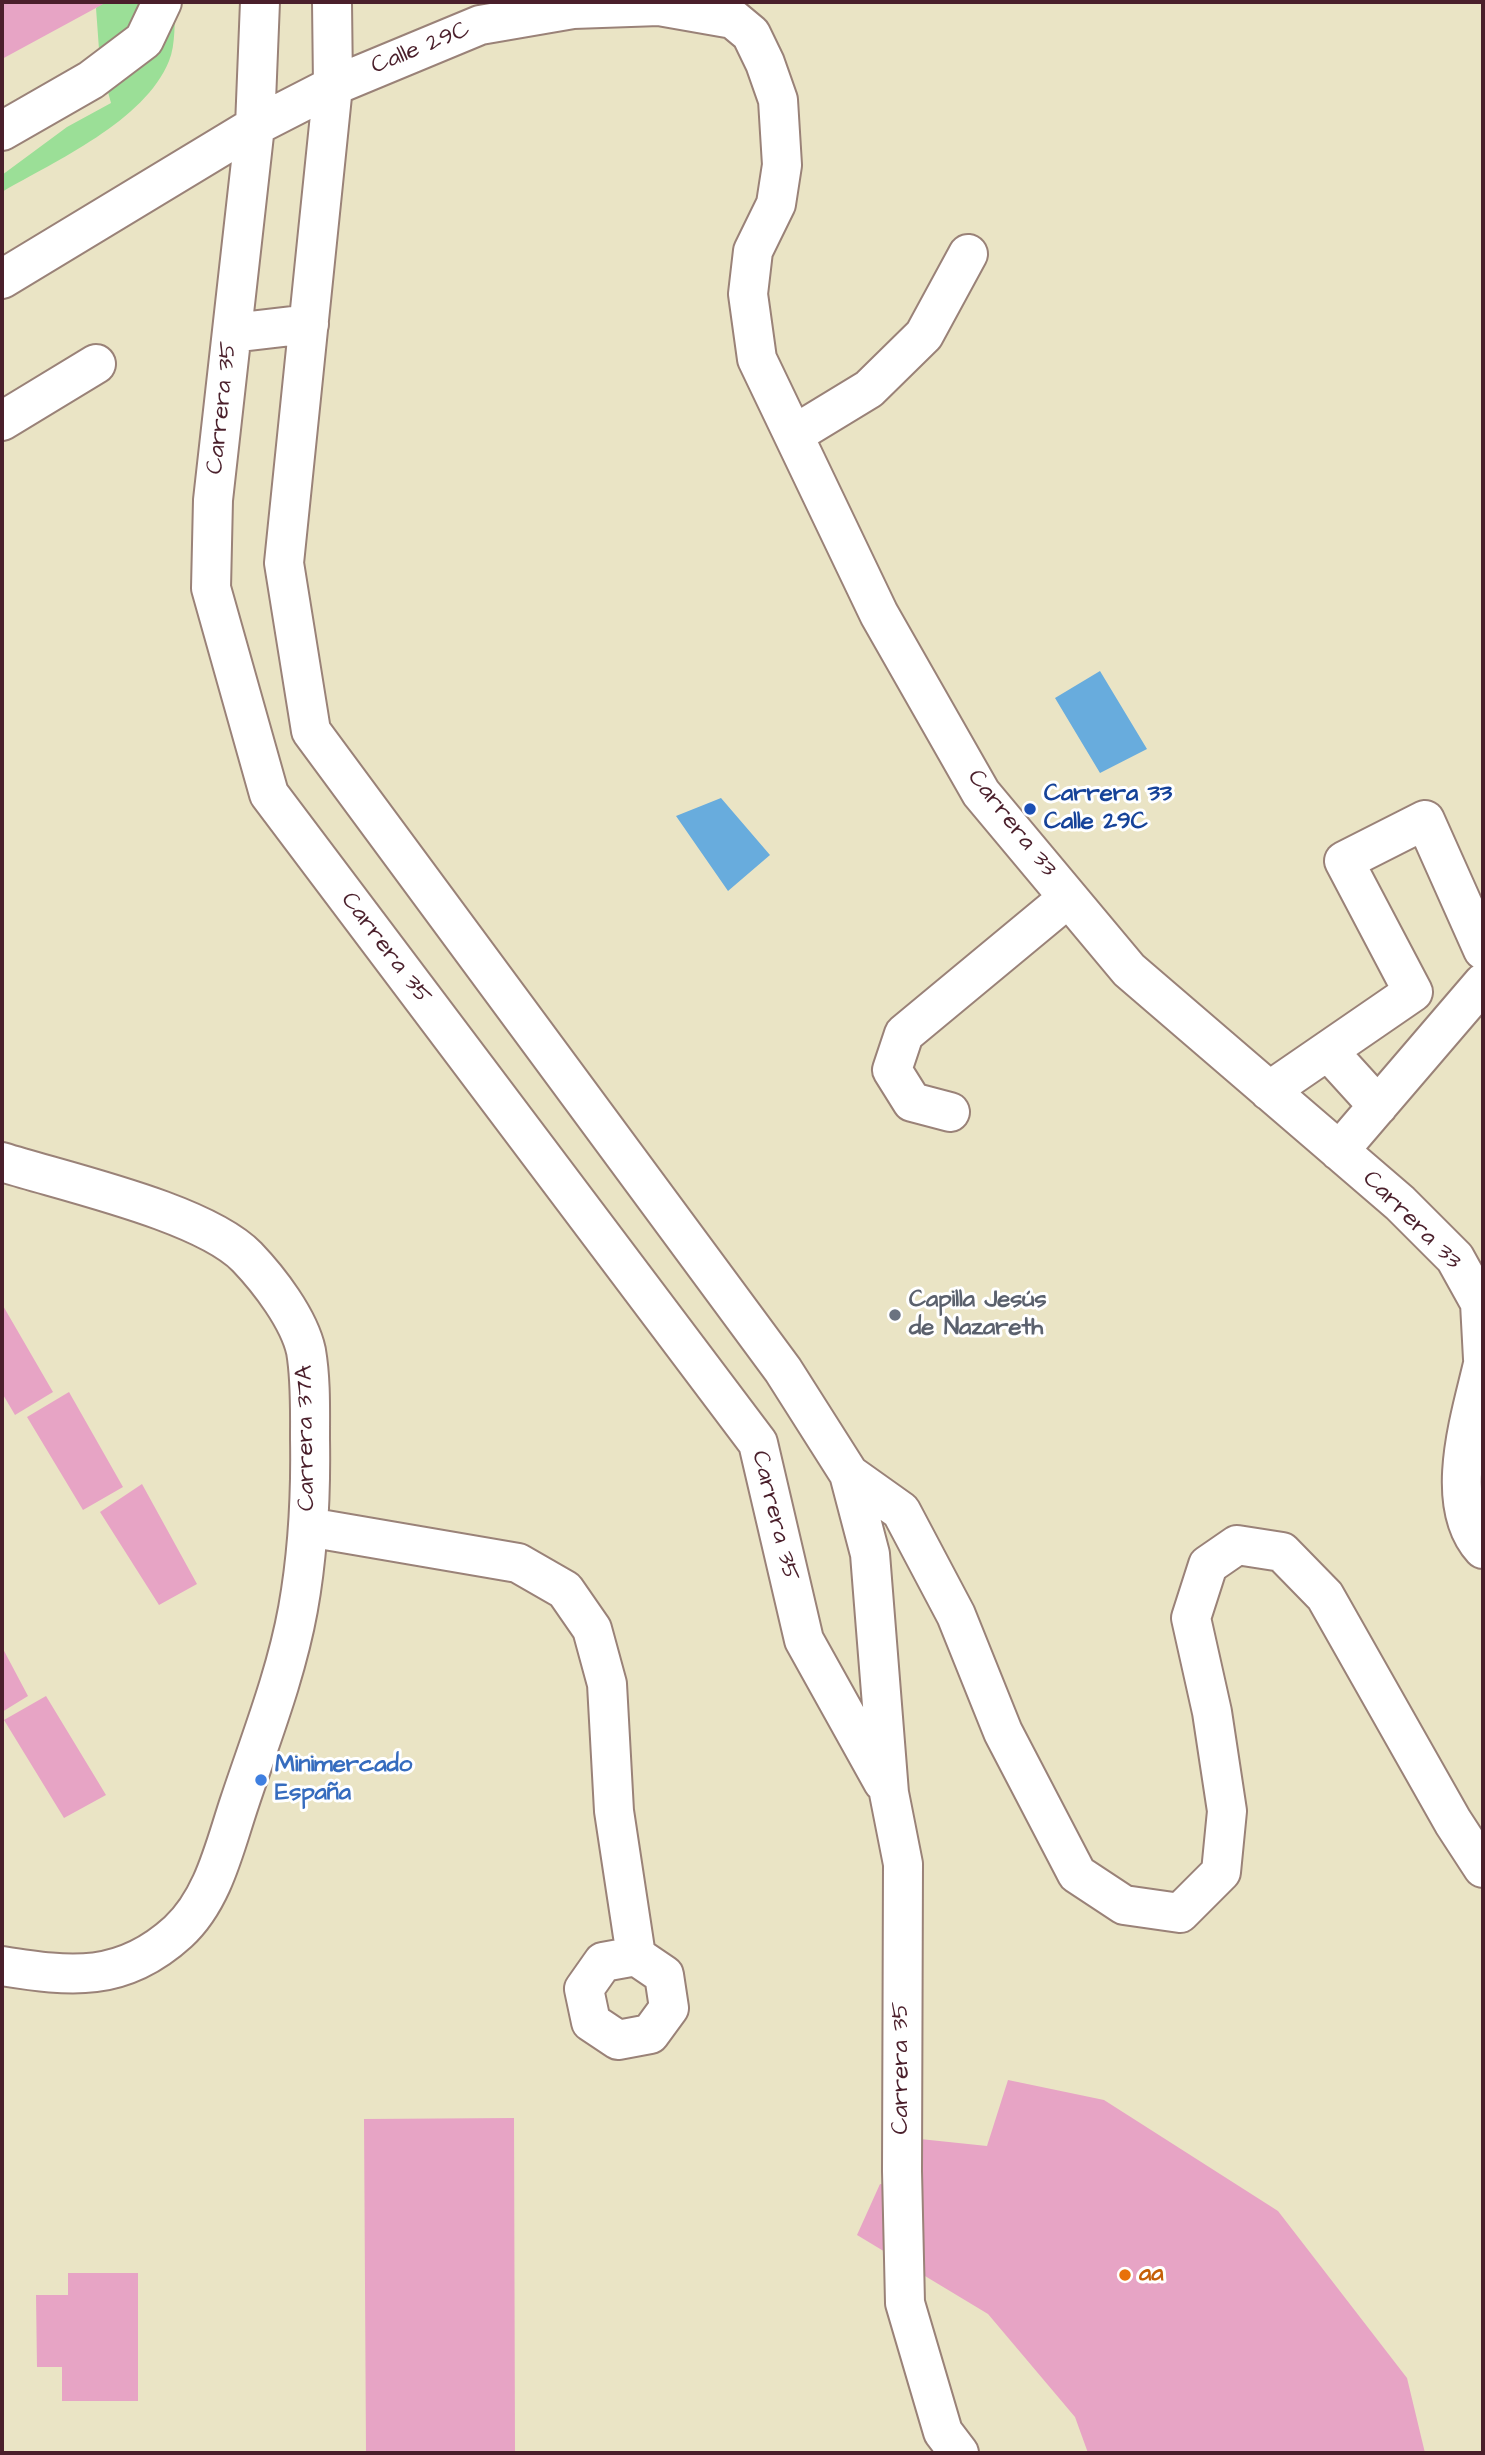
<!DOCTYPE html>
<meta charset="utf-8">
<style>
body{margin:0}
#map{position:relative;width:1485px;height:2455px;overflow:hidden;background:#eae4c5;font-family:"Architects Daughter",sans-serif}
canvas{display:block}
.frame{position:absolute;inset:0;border:4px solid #4a1f2b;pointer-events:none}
</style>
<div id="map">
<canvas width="1485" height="2455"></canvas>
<div class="frame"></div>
</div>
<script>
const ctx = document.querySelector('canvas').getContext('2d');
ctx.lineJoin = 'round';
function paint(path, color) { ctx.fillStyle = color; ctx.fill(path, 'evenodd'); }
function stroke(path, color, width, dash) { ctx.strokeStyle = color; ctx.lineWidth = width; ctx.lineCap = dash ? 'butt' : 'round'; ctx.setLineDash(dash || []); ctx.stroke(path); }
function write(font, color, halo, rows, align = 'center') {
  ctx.font = font + ' "Architects Daughter",sans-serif'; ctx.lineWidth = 6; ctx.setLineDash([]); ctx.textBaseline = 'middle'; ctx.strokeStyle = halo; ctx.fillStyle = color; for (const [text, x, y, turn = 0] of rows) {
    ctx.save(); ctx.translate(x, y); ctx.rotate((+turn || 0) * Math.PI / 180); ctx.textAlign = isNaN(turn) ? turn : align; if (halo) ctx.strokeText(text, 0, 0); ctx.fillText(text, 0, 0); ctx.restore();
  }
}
const green = new Path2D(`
 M103,2h73c-2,17 0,43 -7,59 -24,60 -114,100 -167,131v-17l65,-48 44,-24 -11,-40 -4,-55z`);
const water = new Path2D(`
 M1100,671l47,78 -47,24 -45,-75z
 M721,798l49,57 -42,36 -52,-75z`);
const building = new Path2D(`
 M4,2h103l-105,57z
 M2,1304l51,88 -38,23 -13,-22z
 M69,1392l54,95 -40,23 -56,-93z
 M142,1484l55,100 -38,21 -59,-93z
 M2,1647l26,49 -26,16z
 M46,1696l60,99 -42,23 -60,-98z
 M1008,2080l96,20 174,111 129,167 18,75h-337l-13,-36 -87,-103 -131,-79 23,-51 25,4 15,-49 67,7z
 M514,2118l1,335h-149l-2,-334z
 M68,2273h70v128h-76v-34h-25l-1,-72h32z`);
const minor = new Path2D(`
 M260,2l-5,124 -42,374 -2,88 58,206 489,649 46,197 79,142
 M332,2l1,84 -49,477 27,168 472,639 66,104 21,80 19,239 14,71 -1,307 3,132 38,129 16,21
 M2,131l89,-51 53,-40 18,-38
 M2,279l253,-153 78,-40 147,-61 93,-16 86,-3 74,13 18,15 14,29 13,37 4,65 -6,39 -23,47 -5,43 9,65 122,255 102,179 148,177 271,233 55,55 25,45 3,56
 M232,333l77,-9
 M2,421l94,-57
 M795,434l74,-45 55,-54 44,-81
 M1328,1051l50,55
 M1269,1091l144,-99 -69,-131 81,-41 58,130
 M950,1112l-38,-10 -20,-32 12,-36 164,-136
 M1339,1151l144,-168
 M2,1162c63,20 201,50 245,95 22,23 52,62 59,94 5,29 4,59 4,88 1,57 -2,114 -12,170 -12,66 -37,129 -58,192 -15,44 -26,98 -62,131 -56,51 -107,45 -176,34
 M1483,1364c-12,52 -41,140 0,185
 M849,1474l52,37 55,104 47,117 74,142 47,31 56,8 41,-41 6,-61 -15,-99 -21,-94 17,-53 29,-20 45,7 43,44 128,226 30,46
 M308,1527l210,36 47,27 27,39 15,55 7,127 22,145 28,19 5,33 -19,26 -32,6 -27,-18 -7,-33 19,-27 33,-6`);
const markers = [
 [1030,809,7,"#1a4fb4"],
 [895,1315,7,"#6b7280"],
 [261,1780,7,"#3f7fe0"],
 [1125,2275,7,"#e8710a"]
];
const streetNames = [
 ["Calle 29C",421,49,-22],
 ["Carrera 35",223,408,-84],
 ["Carrera 33",1011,824,52],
 ["Carrera 35",385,949,53],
 ["Carrera 33",1411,1221,45],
 ["Carrera 37A",307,1438,-91],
 ["Carrera 35",774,1516,76],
 ["Carrera 35",902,2068,-90]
];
const transitNames = [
 ["Carrera 33",1044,795],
 ["Calle 29C",1044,823]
];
const worshipNames = [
 ["Capilla Jesús",909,1301],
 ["de Nazareth",909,1329]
];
const shopNames = [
 ["Minimercado",275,1766],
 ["España",275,1794]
];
const foodNames = [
 ["aa",1139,2275]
];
paint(green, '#9bdf97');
paint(water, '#68acdd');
paint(building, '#e7a4c5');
stroke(minor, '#9a8278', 42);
stroke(minor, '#fff', 38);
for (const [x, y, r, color] of markers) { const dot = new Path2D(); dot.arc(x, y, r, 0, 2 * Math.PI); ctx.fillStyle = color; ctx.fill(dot); stroke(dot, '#fff', 2.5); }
write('24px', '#4a1f2b', '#fff', streetNames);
write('bold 24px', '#164399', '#fff', transitNames, 'left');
write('bold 24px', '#5b616d', '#fff', worshipNames, 'left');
write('bold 24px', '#366cbe', '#fff', shopNames, 'left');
write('bold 24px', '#c56008', '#fff', foodNames, 'left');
</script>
